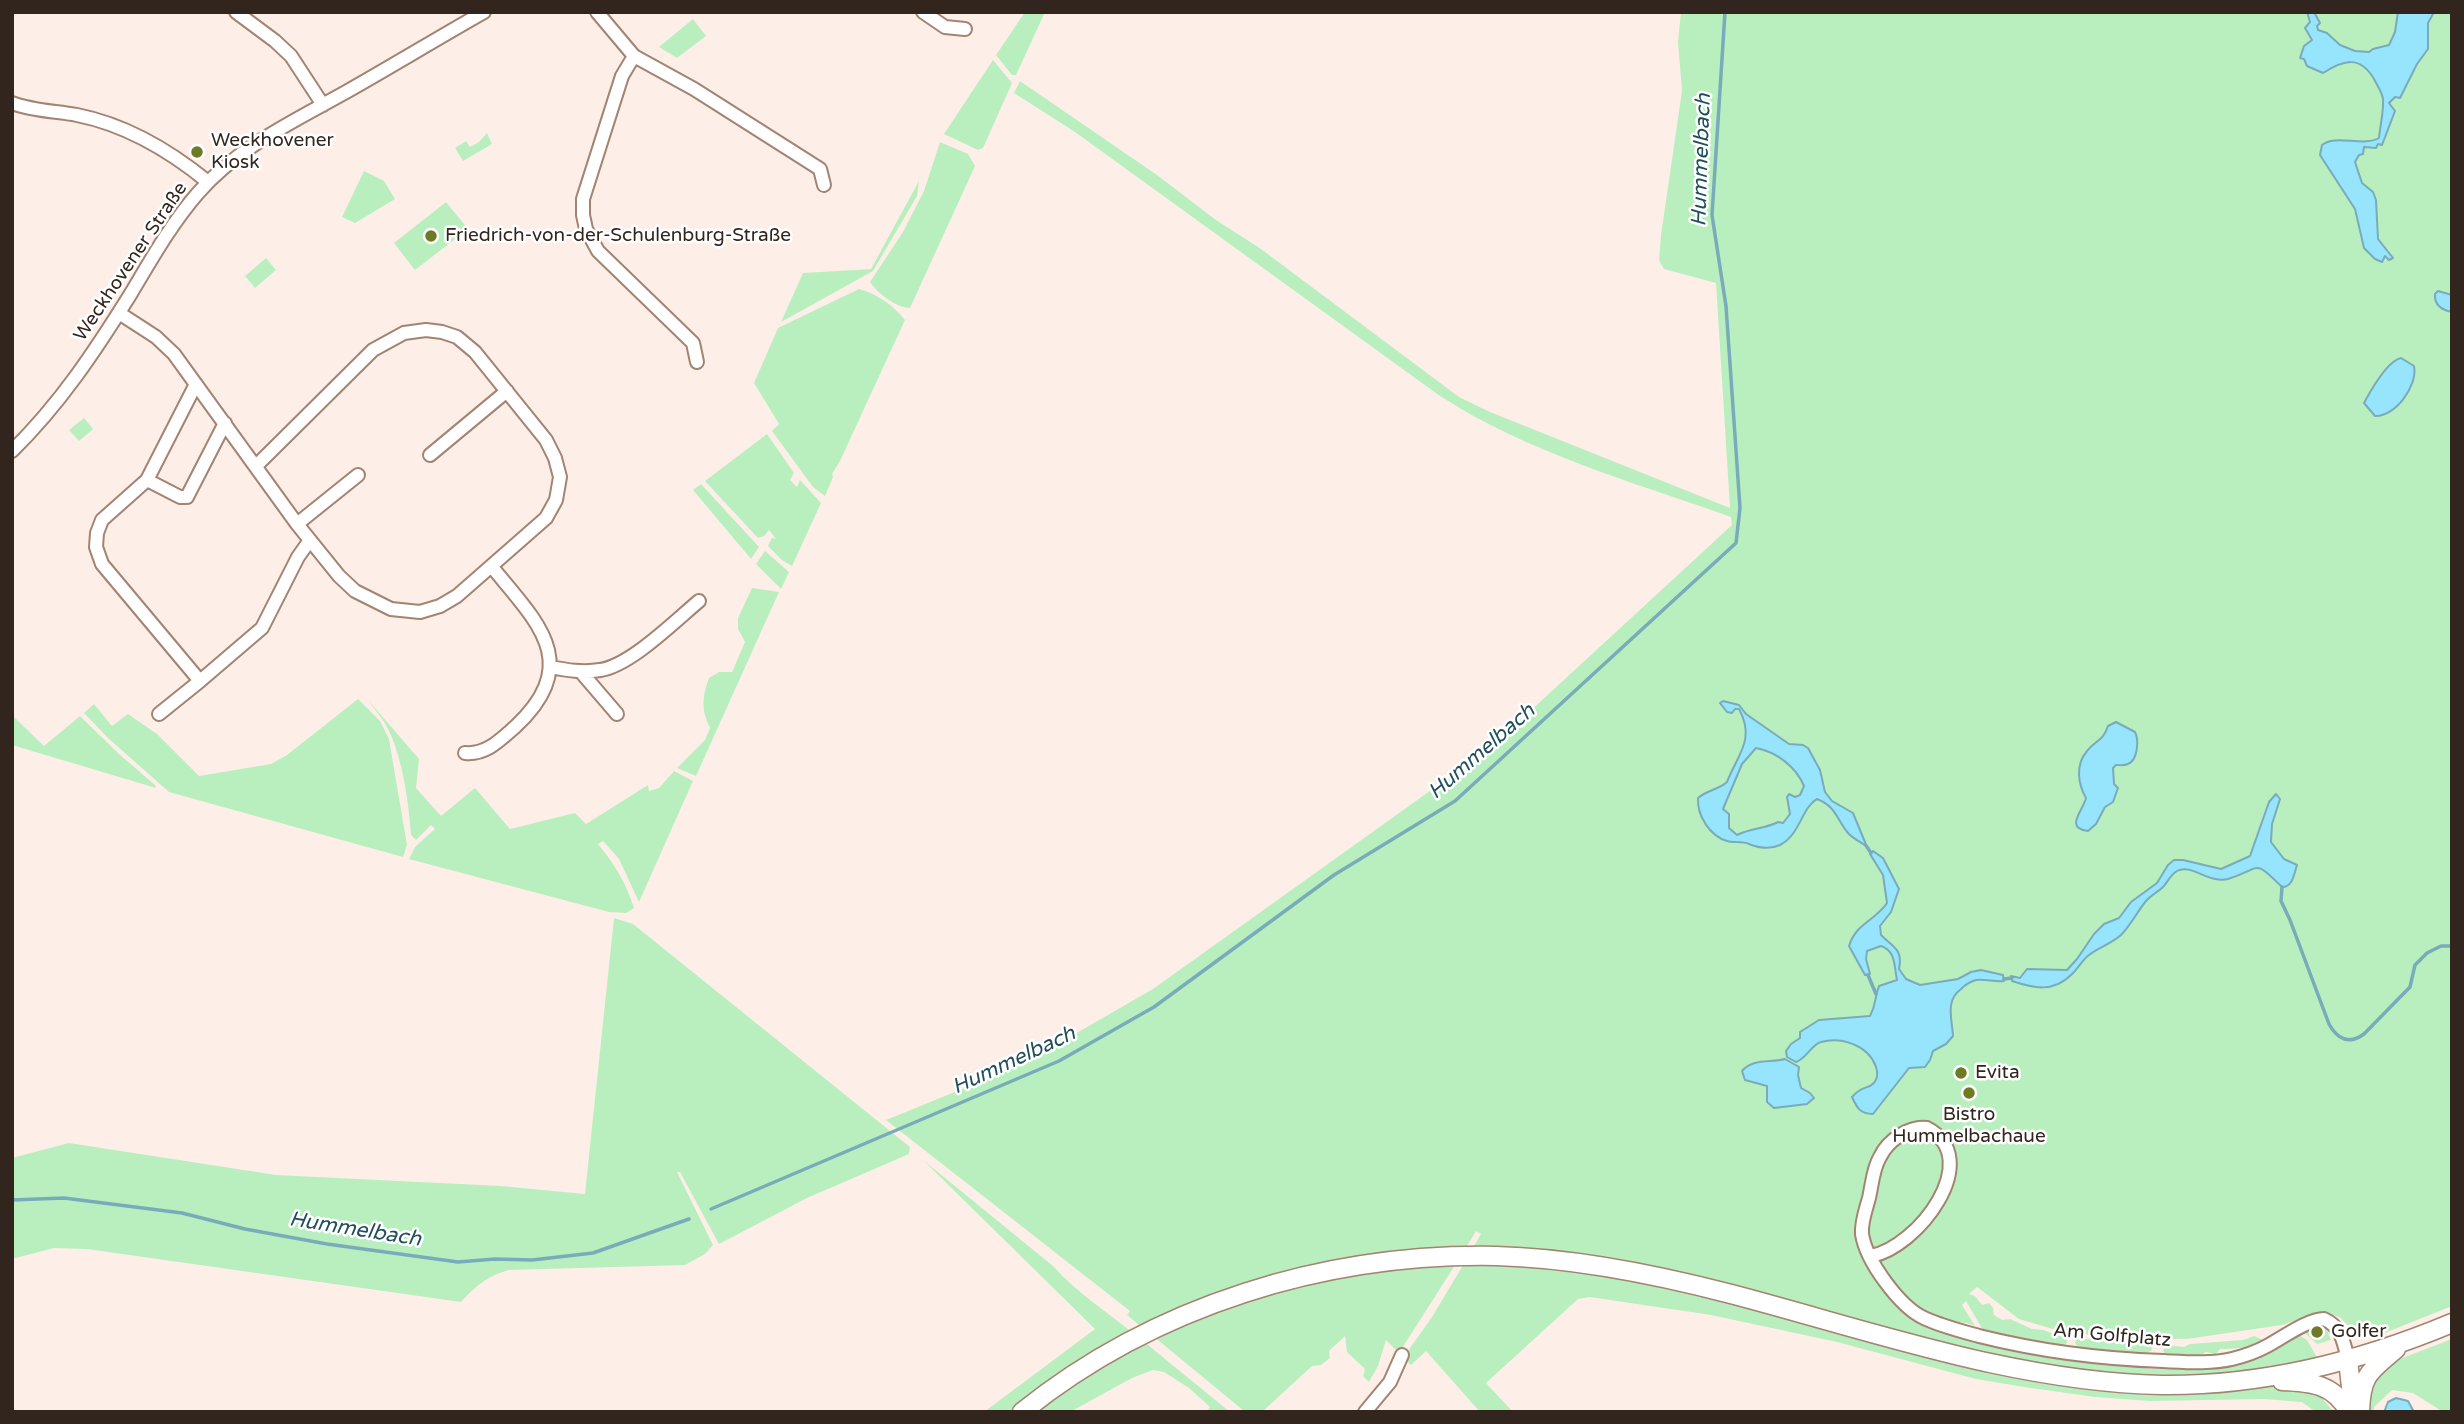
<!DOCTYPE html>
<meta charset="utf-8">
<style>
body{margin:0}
#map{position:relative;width:2464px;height:1424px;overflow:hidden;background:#fdefe7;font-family:"Varela Round",sans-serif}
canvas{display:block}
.frame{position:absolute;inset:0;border:14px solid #32251e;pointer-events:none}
</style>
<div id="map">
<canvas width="2464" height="1424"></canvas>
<div class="frame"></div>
</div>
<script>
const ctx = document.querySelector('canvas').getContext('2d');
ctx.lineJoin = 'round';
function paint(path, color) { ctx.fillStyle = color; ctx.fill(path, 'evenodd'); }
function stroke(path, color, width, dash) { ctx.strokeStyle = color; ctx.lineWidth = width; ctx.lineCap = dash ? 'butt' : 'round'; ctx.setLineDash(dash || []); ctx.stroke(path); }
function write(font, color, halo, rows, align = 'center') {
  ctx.font = font + ' "Varela Round",sans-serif'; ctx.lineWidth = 5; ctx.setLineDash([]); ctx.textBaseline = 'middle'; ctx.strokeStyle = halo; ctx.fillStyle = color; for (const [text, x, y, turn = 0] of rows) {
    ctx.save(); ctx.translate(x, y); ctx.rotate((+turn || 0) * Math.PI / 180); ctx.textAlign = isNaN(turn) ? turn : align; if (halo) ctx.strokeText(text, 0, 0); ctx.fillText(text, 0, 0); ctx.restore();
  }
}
const green = new Path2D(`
 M1025,12h20l-29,63h-4l-16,-20z
 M1681,12h771v1294l-75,30 -17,-3 -4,2 -15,-17 -12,-5 -16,2 -31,10 -95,14 -63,-1 -61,-6 -44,-13 -42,-32 -8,7 6,2 7,9 7,-2 4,5 1,7 8,5 8,-1 22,10 11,1 23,8 1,5 -7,5 -11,-6 -10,3 -6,-6 -3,3 -41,-12 -5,2 -18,-31 -4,4 13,21c-10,-5 -22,-3 -31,-9l-3,4 -36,-10 13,13 58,18 90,17 85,10 76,-2 32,-10 38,-23 10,6 11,19 -103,19 -119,-4 -112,-20 -247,-64 -266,-39 10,-17 -5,-3 -12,20 -41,1 -279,77 -17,-14 3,-4 -244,-191 135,-55 132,-76 337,-241 242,-223 -1,-8c-98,-35 -203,-64 -291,-121l-365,-264 -61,-39 6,-12 137,94 59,45 45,29 198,148 31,15 240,96 -14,-225 -52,-14 -5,-9 2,-25 21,-144 -4,-49z
 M693,19l13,17 -29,22 -18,-11z
 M993,60l19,23 -29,65 -5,2 -34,-16z
 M487,133l5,11 -29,17 -8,-13 11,-7 4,6 9,-5z
 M940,142l28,12 7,12 -65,142c-13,0 -33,-15 -40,-26l33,-50 21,-41z
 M364,171l20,10 11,18 -40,24 -13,-6z
 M919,181l-2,15 -44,75 -92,51 22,-49 68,-4z
 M446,202l22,27 -53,41 -21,-27z
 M266,258l10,12 -21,18 -10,-12z
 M859,289c17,4 35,17 46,31l-65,141 -8,13 1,3 -8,19 -12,-9 -41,-56 7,-7 -25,-41 24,-55z
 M84,418l9,11 -14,12 -10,-11z
 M767,434l27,39 -4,7 7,7 3,-7 21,23 -29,63 -10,-6 -14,-14 4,-8 4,1 -7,-9 -5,6 -6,2 -53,-57z
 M701,484l58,63 -8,12 -58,-69z
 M765,551l24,21 -8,17 -25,-25z
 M752,588l27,4 -83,184 -19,-8 28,-28 5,-12c-9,-17 -8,-32 -1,-50l10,-6h13l13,-30 -7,-13v-11z
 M358,699l22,22 9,18 18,106 -4,12 -234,-65 -61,-54 -24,-25 10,-9 18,22 16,-12 29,20 42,42 72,-12 16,-9z
 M368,700l51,59 -3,29 25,28 34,-28 35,41 65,-16 11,11 62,-39 1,6 10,-3 15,-17 19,10 -54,121 -20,-43 -16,-18 -5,3c16,19 28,39 36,64l-8,5 -17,-1 -200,-53 6,-12 20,-18 -4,-4 -15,15 -5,-5c-2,-32 -9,-80 -24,-108 -5,-10 -13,-18 -19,-27z
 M12,715l32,31 36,-30 39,38 36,31 1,3 -144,-43z
 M614,918l19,6 277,223 -1,7 -102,44 -88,46 -39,-72h-3l36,73 -8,9 -20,11 -176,5c-22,6 -33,16 -48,32l-374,-53 -33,-1 -42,11v-101l57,-15 207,32 225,11 84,8z
 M923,1160l130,106c24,27 53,45 81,68l-95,58 -26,20h-29l111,-83z
 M1457,1262l-58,91 -13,-13 -8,26 -9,16 -6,-6 2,-7 -18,-17 -2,-16 -16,15 1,7 -9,7 -9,1 -50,46 -18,-1 -91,-75 54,-24 127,-37z
 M1465,1262l65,2 107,14 333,86 342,23 22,25h-18l-14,-10 -38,-3 -114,2 -55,-4 -71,-10 -48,-8 -139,-37 -126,-27 -121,-18 -12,2 -92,84 27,29h-33l-54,-61 -15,14 -5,-5 2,-9 24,-34z
 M2319,1325l8,5 4,10 -14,4 -14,-13z
 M2254,1336l9,4c-9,8 -30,9 -43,9l-4,5 -10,-2c-5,4 -16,5 -22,2l-14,2 -7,-4 2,-7 19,2 6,-3 53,-4z
 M2076,1338l75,7 1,5 -6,4 -67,-6 -4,-5z
 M2452,1339v73h-9l-30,-19 -21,-3 -18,17v5h-8l2,-28 16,-19z
 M1143,1341l87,71h-24l4,-5 -21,-19 -25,-16 -11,-2 -21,8 -62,34h-40z`);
const water = new Path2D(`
 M2307,12h7l6,11 -3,3 1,4 9,3 13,12 15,6 14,1 4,-3 16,-4 6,-13 3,-20h36l-6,11v26l-11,15 -17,34 -5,-1 -6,6 6,8 -13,34 -4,-1 -2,4 -12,-1 -1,7 -4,1 -4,7 7,21 11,9 3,8 2,39 15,19 -4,2 -4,-4 -3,6 -7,-3 -11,-11 -9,-39 -35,-54 2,-10c13,-11 42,2 57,-7 1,-12 5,-27 4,-39 -1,-7 -6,-14 -9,-20 -14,-24 -30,-19 -51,-6l-16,-7 -3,-7 -4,-1 4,-12 8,-6 -7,-12 5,-6z
 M2438,291l14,4v17c-10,-2 -18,-7 -17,-18z
 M2401,358l13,8c4,20 -19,51 -39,50l-11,-13c7,-13 23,-42 37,-45z
 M1723,701l16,4 7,9 43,30 14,1 5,3 12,22 5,22 7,9 21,12 14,34c-5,-5 -14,-8 -19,-14 -12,-14 -11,-26 -31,-34 -15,8 -17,36 -37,46 -11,5 -21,3 -31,-1 -7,-3 -15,-1 -22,-3 -17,-5 -30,-25 -29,-43 9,-8 20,-8 29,-16 10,-27 29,-42 12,-73h-4l-3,4 -5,-1 -7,-9zM1756,748c21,4 40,19 48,38l-4,9 -5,2 -6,-3 -2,3 3,17 -7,9 -5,-1c-13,7 -27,6 -41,13l-8,-7v-14l-6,-5 19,-45z
 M2116,722l19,10c4,8 3,28 -7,32 -4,2 -8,1 -12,1l-3,3 1,16 4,4 -5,14 -8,5 -9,17 -8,7c-24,-3 -5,-20 -2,-33 -8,-14 -11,-33 1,-47 8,-11 16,-9 21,-25z
 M2276,794l4,5 -8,25 -1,18 13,17 13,6c-3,9 -4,22 -15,22 -30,-30 -20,-18 -54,-8 -19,5 -37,-16 -51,-8 -7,4 -9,11 -14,16 -5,5 -12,8 -17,14 -9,11 -15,24 -25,34 -10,9 -22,12 -32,20 -7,5 -11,14 -18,20 -18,18 -38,13 -59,6l-1,-5 9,2 7,-9 40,1 10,-11 17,-25 10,-10 15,-6 12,-16 26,-19 11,-18 6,-5h9l38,9 29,-13 19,-54z
 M1873,851l10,7 16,31 -8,23 -11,14 1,9c13,13 22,14 18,34l7,10 14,6 38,-6 13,-7 10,-2 22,5 1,6c-9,1 -18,-2 -28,-1 -7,2 -10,4 -15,9 -16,12 -9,29 -8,47l-7,8 -13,7 -3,9 -5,7 -16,1 -36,46c-13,0 -16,-6 -21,-17 10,-12 15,-7 22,-14 4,-5 4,-10 2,-16 -7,-21 -34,-31 -55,-25 -10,3 -14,16 -25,20l-9,-5 -1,-6 5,-7 9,-6v-6l19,-12 51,-4c7,-13 4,-18 9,-30l18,-6c-3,-14 -1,-29 -16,-34l-14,5 -1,8 4,15 -5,1 -16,-29c7,-23 26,-25 38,-43l-4,-28 -13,-21z
 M1785,1059l14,8 -1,8 3,13 9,5 4,5 -7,6 -33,4 -7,-6v-16l-22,-6 -3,-9c11,-13 28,-8 43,-12z
 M2396,1398l12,3 6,11h-30l4,-10z`);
const stream = new Path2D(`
 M1867,847l4,6
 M2282,887l-1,14 9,19 39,104c8,15 20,21 35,10l46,-47 5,-22 12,-12 14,-7h11
 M1868,975l8,19
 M2004,979l8,-1
 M12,1200l52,-2 118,15 63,16 82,15 131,18 37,-3 37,1 61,-7 96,-34
 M711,1209l348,-148 95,-54 180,-132 121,-74 281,-258 4,-35 -14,-202 -14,-91 13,-203`);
const street = new Path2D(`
 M236,12l39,29 16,15 32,49
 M597,12l37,44 60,33 126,80 4,16
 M923,12l22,15 20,2
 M634,56l-12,20 -39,123v16l3,14 12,22 95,92 4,19
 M12,103c21,8 43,8 65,12 50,10 92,35 131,67
 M119,313l37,24 18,17 123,170 42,52 16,15 36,18 29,3 20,-6 17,-10 89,-78 10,-18 4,-23 -5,-19 -9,-18 -71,-88 -18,-15 -15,-5 -16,-2 -22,3 -31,17 -117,116
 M196,384l-49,96 -45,40 -5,13 -1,14 6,17 98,117 62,-53 36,-71 12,-17
 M12,451c48,-47 83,-100 118,-156 21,-35 41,-71 68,-102 40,-46 96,-72 148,-101 46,-26 92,-54 138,-80
 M430,455l77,-64
 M147,480l33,17h7l38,-74
 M297,524l61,-49
 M550,667c16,3 33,6 50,3 30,-4 75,-49 99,-69
 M581,672l36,42
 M159,714l41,-33
 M465,753c21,2 35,-13 50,-26 68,-64 23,-104 -23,-160
 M1871,1256c46,-8 115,-97 56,-128 -18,-2 -39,12 -47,29 -7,11 -8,28 -11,41 -3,11 -8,24 -7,36 4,27 38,73 62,84 17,8 37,13 55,18 60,15 123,23 184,25 23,1 47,3 69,-2 12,-3 24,-7 35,-13 15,-8 41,-27 57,-27 18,8 20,24 24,41
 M1365,1412l25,-30 12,-27`);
const secondary = new Path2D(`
 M2348,1360l5,45
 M2282,1381c29,1 52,3 67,31
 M1022,1412c133,-107 304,-159 474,-156 79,2 158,18 235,38 141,37 283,88 431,91 101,1 197,-23 290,-62
 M2360,1412c1,-37 9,-40 36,-63`);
const markers = [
 [197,152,7,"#6f7a25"],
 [431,236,7,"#6f7a25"],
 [1961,1073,7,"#6f7a25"],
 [1969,1093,7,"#6f7a25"],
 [2317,1332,7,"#6f7a25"]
];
const poiNames = [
 ["Weckhovener",211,141],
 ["Kiosk",211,163],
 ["Friedrich-von-der-Schulenburg-Straße",445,236],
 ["Evita",1975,1073],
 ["Bistro",1969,1115,"center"],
 ["Hummelbachaue",1969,1137,"center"],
 ["Golfer",2331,1332]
];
const streetNames = [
 ["Weckhovener Straße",131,262,-56],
 ["Am Golfplatz",2112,1336,5]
];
const waterNames = [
 ["Hummelbach",1702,160,-88],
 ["Hummelbach",1482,752,-41],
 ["Hummelbach",1014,1061,-25],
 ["Hummelbach",355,1230,9]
];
paint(green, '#b9efbe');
paint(water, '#97e4fd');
stroke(water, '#79abba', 2);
stroke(stream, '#79abba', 3.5);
stroke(street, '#a38372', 16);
stroke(secondary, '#a38372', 21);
stroke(street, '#fff', 12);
stroke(secondary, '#fff', 18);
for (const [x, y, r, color] of markers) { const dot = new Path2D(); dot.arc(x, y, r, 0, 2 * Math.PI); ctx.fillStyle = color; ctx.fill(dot); stroke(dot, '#fff', 2.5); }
write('19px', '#32251e', '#fff', poiNames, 'left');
write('19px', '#32251e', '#fff', streetNames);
write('italic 21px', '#224e5c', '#fff', waterNames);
</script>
